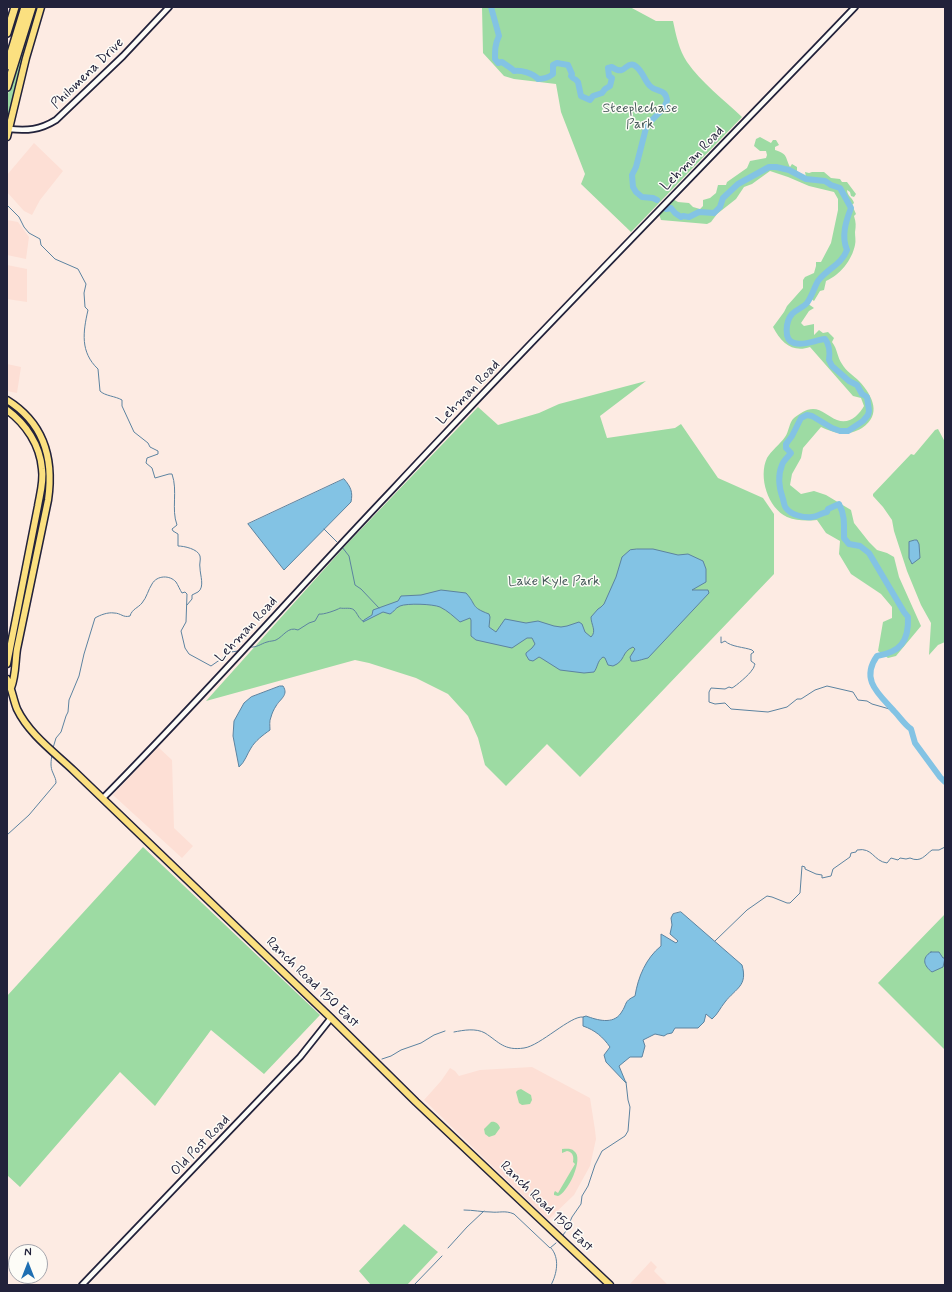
<!DOCTYPE html>
<style>
body{margin:0}
#map{position:relative;width:952px;height:1292px;overflow:hidden;background:#fdebe3;font-family:Mynerve,sans-serif}
canvas{display:block}
.frame{position:absolute;inset:0;border:8px solid #22223b;pointer-events:none}
.north{position:absolute;left:8px;top:1244px;width:40px;height:40px;box-sizing:border-box;background:#fdfcf7;border:1px solid #a5a5ac;border-radius:50%;rotate:0deg;font-size:11px;font-weight:700;line-height:16px;text-align:center;color:#22223b}
.north::after{content:'';display:block;margin:auto;width:14px;height:18px;background:#1f6fb2;clip-path:polygon(50% 0,100% 100%,50% 72%,0 100%)}
</style>
<div id="map">
<canvas width="952" height="1292"></canvas>
<div class="frame"></div>
<div class="north">N</div>
</div>
<script>
const ctx = document.querySelector('canvas').getContext('2d');
ctx.lineJoin = 'round';
function paint(path, color) { ctx.fillStyle = color; ctx.fill(path, 'evenodd'); }
function stroke(path, color, width, dash) { ctx.strokeStyle = color; ctx.lineWidth = width; ctx.lineCap = dash ? 'butt' : 'round'; ctx.setLineDash(dash || []); ctx.stroke(path); }
function write(font, color, halo, rows, align = 'center') {
  ctx.font = font + ' Mynerve,sans-serif'; ctx.lineWidth = 3; ctx.setLineDash([]); ctx.textBaseline = 'middle'; ctx.strokeStyle = halo; ctx.fillStyle = color; for (const [text, x, y, turn = 0] of rows) {
    ctx.save(); ctx.translate(x, y); ctx.rotate((+turn || 0) * Math.PI / 180); ctx.textAlign = isNaN(turn) ? turn : align; if (halo) ctx.strokeText(text, 0, 0); ctx.fillText(text, 0, 0); ctx.restore();
  }
}
const built = new Path2D(`
 M34,143l29,28 -23,29 -8,15 -8,-4 -17,-19v-17z
 M7,220l11,2 11,15 -3,22 -19,-4z
 M7,265l20,4v33l-20,-3z
 M7,364l14,3 -4,26 -10,-2z
 M158,747l14,13 2,68 19,18 -11,12 -69,-63z
 M532,1067l58,31 5,32 1,9 -6,27 -16,29 -26,25 -124,-120 17,-19 9,-13 5,3 4,5 21,-6z
 M651,1261l6,6 -3,4 14,14h-39z`);
const green = new Path2D(`
 M482,7h148l26,14h17c3,14 6,29 14,41 14,20 37,38 55,55l-111,115 -50,-48 4,-10 -24,-62 -5,-28 -42,-5 -10,-3 -21,-23z
 M32,18h3l-28,102v-23z
 M760,137l11,6 2,-3h3l3,5 -4,2v3c13,4 10,7 15,17l2,-3 5,3v4l4,4 5,2 -1,-5 4,1 3,-1h12l7,6 9,1 2,3h5l9,12 -2,3 -3,-1 -1,-4 -3,-2c0,6 6,8 7,13l-2,2 4,9 -2,2c2,6 2,10 1,16 0,4 1,9 0,13 -3,15 -15,30 -29,36l-2,9 -4,1 -6,10 -4,-3 -3,5 7,5 -5,3 -8,12 3,3 10,-2v11l5,-5 4,3 5,-1 6,6 -2,4c6,8 5,15 10,22 4,7 12,12 17,17 14,15 23,34 3,47 -16,9 -25,6 -41,-1l-18,21 -2,10 -9,16 -2,11 11,9 13,-3 12,4 25,15 3,13 15,19 8,8 10,3 7,4 5,20 22,49 -25,30 -8,2 -10,-7 5,-29 9,-4v-11l-11,-13 -30,-20 -12,-20 1,-13 -14,-8 -9,-13c-11,1 -20,1 -30,-3 -19,-9 -29,-40 -20,-59 4,-7 13,-14 18,-21 4,-5 4,-15 9,-19 5,-4 12,-9 19,-9 9,0 16,8 24,11 12,5 22,-5 27,-14l-3,-8 -8,-2 -43,-49c-17,6 -29,-4 -37,-20l11,-15 3,-6 16,-18v-8l2,-3 9,-4 2,-7v-4h5l10,-19 7,-33v-11l-4,-7 -25,-6 -21,-9 -18,-6 -18,13 -8,3 -8,12 -19,15 -6,8 -4,2 -46,-4 -3,-9 13,-13 7,4 11,1 4,4 7,2 3,-3v-6l7,-2 6,-5 2,-8h8l1,-3 20,-14 3,-7 16,-3 1,-3 -1,-4h-6l-6,-5 2,-7z
 M646,381l-46,35 7,22 68,-10 6,-4 37,54 45,20 11,16v60l-194,203 -33,-33 -41,42 -21,-21 -7,-27 -10,-22 -20,-22 -32,-16 -47,-15 -14,-3 -149,41 140,-156 132,-138 20,18 41,-12 20,-9z
 M938,429l7,13v200l-7,3 -9,10 2,-32 -10,-18 -14,-34 -13,-40 -2,-11 -9,-13 -10,-11v-2l38,-40 3,1 21,-25z
 M143,847l177,168 -56,59 -53,-44 -56,76 -35,-34 -100,115 -13,-12v-179z
 M945,914v136l-67,-67z
 M521,1089l10,6 1,5 -2,4 -8,1 -3,-2 -3,-11 2,-2z
 M491,1122c4,-1 8,2 9,6l-5,7 -6,2 -4,-3 -1,-5z
 M562,1149c4,0 9,-1 12,2 11,7 -7,43 -16,45l-4,-1v-2l1,-2 3,2 17,-29 -2,-2c1,-5 0,-10 -6,-11l-5,2z
 M404,1224l34,28 -31,33h-36l-12,-14z`);
const water = new Path2D(`
 M344,479c7,8 9,13 7,23l-67,68 -36,-46z
 M915,540h2l2,4 1,14 -8,6 -3,-6v-16z
 M637,549h16l25,6 10,-1 15,7 3,8v13l-14,8h16l1,3 -61,65c-5,1 -12,4 -17,3l-1,-4 5,-8 -2,-2c-12,5 -7,14 -20,19l-5,-1 -3,-7 -2,-1c-6,4 -5,10 -9,15l-10,1 -24,-3 -19,-12 -2,-1 -6,4 -4,-1 -3,-5v-2l6,-5 3,-4 -3,-6h-5l-15,10 -36,-8 -5,-4v-16l-1,-2 -10,4c-7,-6 -12,-11 -20,-15 -7,-3 -33,-4 -40,-1 -5,2 -6,6 -10,8l-7,-2 -20,10 1,-2 8,-5 1,-5 25,-9 3,-5 20,-1 20,-5 25,3c11,12 4,14 23,21l1,3 -1,10 7,5 9,-13 21,4 12,-2 16,5 7,1 6,-1 12,-4 3,2 3,8 6,5c6,-6 0,-12 0,-20l7,-8 3,-2 3,-3 12,-27 6,-20 8,-7z
 M280,686h3c6,9 -3,13 -7,20 -2,3 -4,7 -5,11 -2,4 -1,9 -1,13 -7,5 -15,11 -19,18 -4,6 -6,14 -12,19l-6,-31 1,-15 10,-18 7,-6z
 M681,912l61,53c6,21 -6,23 -17,37 -5,6 -7,12 -13,17l-6,-5 -2,8 -6,6h-23l-3,5 -5,1 -3,2 -9,-2 -12,6 2,6 -3,11h-12l-11,9 7,17 -20,-21 -2,-7 6,-8c-7,-10 -15,-17 -27,-21v-9l3,-1c11,4 27,9 35,-3 7,-10 2,-11 14,-17 3,-19 11,-38 26,-50v-12l15,9 2,-2 -8,-7 2,-9 -1,-7 2,-4z
 M931,952h8l4,6h2l-2,9 -11,5c-8,-6 -11,-14 -1,-20z`);
const stream = new Path2D(`
 M7,205l12,12 5,10 5,6 11,6 1,6 14,14 23,10 8,15 -2,9 1,14 3,3c-5,22 -8,42 10,59l2,22c5,5 15,5 22,9v6l12,26 14,11 2,4 8,4v3l-11,4 -1,5 6,5 3,10 14,-4h3c6,17 -1,35 5,51l-5,4 1,2 5,3v12c6,0 20,3 22,10 1,4 -1,8 0,12 0,7 5,19 -2,24 -2,1 -4,2 -6,3v4l-5,6
 M324,529l13,13
 M342,547l7,9 6,29 6,4 18,19
 M721,637v6l4,-2c6,6 19,6 27,9l2,2 -3,2v7l4,3c-1,2 -1,4 -3,6 -2,4 -16,16 -20,18l-3,-1 -4,2 -14,-1 -2,4v10l6,2 10,-1 6,6 37,3 19,-5 10,-8h4l14,-9 12,-4 26,6 5,8 9,1 5,3 21,6
 M249,647c8,1 11,-3 18,-5 3,-1 7,-1 9,-2 8,-4 12,-14 22,-10l11,-7 6,-2 4,-7c4,1 18,-4 21,-6 4,1 11,-1 14,2 4,4 4,8 9,11
 M53,748l3,-10 5,-6 5,-16 2,-4 1,-12 10,-24 5,-22 11,-36c5,-3 13,-6 19,-5 7,0 9,5 16,3 2,-7 8,-8 12,-13 5,-6 6,-13 10,-19 5,-9 18,-9 24,-2 2,3 4,8 6,11l3,-1 2,2 -1,28 -5,9 4,17 4,6 22,12 20,-14 7,-1 4,-4
 M7,835l22,-20 27,-32c0,-4 -1,-5 -3,-10 -3,-6 -2,-12 -1,-18
 M715,941l32,-31 20,-14 5,1 15,6h3l10,-10 2,-27 3,1v2l11,5 6,1v3l9,-2 2,-7 17,-12 1,-4 5,-1 1,-2c16,-3 16,11 30,13l4,-5 7,2 2,-2 6,1 4,-1c11,5 15,-3 22,-8h7l6,-3
 M454,1032c10,-2 22,-4 31,1 14,9 19,18 39,15 16,-2 47,-33 59,-31
 M382,1059l9,-3 10,-6 20,-7 13,-8 11,-4
 M464,1210c9,0 18,2 27,2 8,1 14,-2 23,2l36,34 6,-5
 M563,1235l3,-4 6,-14 9,-13 1,-8 6,-10 7,-21 7,-14 23,-15 3,-5 2,-24 -2,-7 -2,-18
 M448,1248l19,-21 17,-16
 M551,1248c9,10 6,26 0,37
 M414,1285l28,-29`);
const river = new Path2D(`
 M491,7l8,29c-4,8 -4,14 -4,23l3,4 4,-1 10,7 2,2c7,-1 19,2 24,8 6,0 10,-1 15,-5v-9l4,-2 11,2 4,9 -1,2 2,2
 M576,80l2,2 3,14 9,4 3,-4 9,-3 3,-4 5,-3 2,-8 -3,-2 -1,-8 4,-1c14,10 13,-6 22,-2 8,4 10,15 16,21 7,7 16,2 17,15l-4,8 -11,11 -6,8 -10,39 -4,8 1,12 3,5 6,5 11,1 4,2
 M666,209l5,-1 4,5 6,4 2,-1 6,1 10,-5 15,1 6,-6 3,-9 15,-14 31,-17h7l13,3 17,9 19,2 6,4 9,3 11,20c-5,13 -10,28 -4,42 -5,14 -20,19 -29,31 -4,7 -6,15 -11,22 -3,4 -10,6 -15,11 -6,7 -9,26 2,29 11,3 21,-3 31,-4 4,5 5,14 4,21l3,6 17,15 8,4 5,9 5,3 2,14 -1,4 -5,6 -15,10h-8l-8,-3 -20,-12 -5,-1 -6,3 -9,18 -6,8v4l5,5c-3,4 -8,8 -9,12 -5,12 -3,23 1,34 1,3 1,7 3,9 5,7 18,10 26,9 5,0 9,-4 15,-5l1,-3 11,-5c6,11 5,21 5,34l5,6 11,2 9,7 35,59 4,5c1,25 -8,35 -31,39 -17,24 2,38 17,55 6,6 10,13 17,18l4,14 25,34 5,5`);
const minor = new Path2D(`
 M9,129c18,2 31,1 47,-9l67,-64 46,-49
 M103,798c99,-100 192,-206 289,-308 152,-163 309,-322 463,-483
 M82,1285l218,-228 31,-39`);
const major = new Path2D(`
 M7,137l19,-79 15,-51
 M7,400c37,23 47,59 41,100l-31,149c-2,13 -1,26 -6,39
 M7,410c19,14 33,35 35,59 2,12 -2,25 -4,37l-31,158
 M7,679c5,10 6,20 10,30 12,25 37,43 57,62l257,247 85,84 194,183`);
const highway = new Path2D(`
 M7,33l8,-26
 M7,66l18,-59
 M7,87l25,-80`);
const streetNames = [
 ["Philomena Drive",88,74,-44],
 ["Lehman Road",693,159,-46],
 ["Lehman Road",469,393,-46],
 ["Lehman Road",247,630,-47],
 ["Ranch Road 150 East",312,983,44],
 ["Old Post Road",201,1146,-46],
 ["Ranch Road 150 East",546,1207,44]
];
const parkNames = [
 ["Steeplechase",640,109],
 ["Park",640,125],
 ["Lake Kyle Park",554,582]
];
paint(built, '#fddfd5');
paint(green, '#9ddba3');
paint(water, '#83c3e4');
stroke(water, '#5c83a0', 1);
stroke(stream, '#5c83a0', 1);
stroke(river, '#83c3e4', 6);
stroke(minor, '#22223b', 8);
stroke(major, '#22223b', 9);
stroke(highway, '#22223b', 10);
stroke(minor, '#fdfcf7', 4.5);
stroke(major, '#fbe080', 6);
stroke(highway, '#fbe080', 7);
write('14px', '#22223b', '#fdfcf7', streetNames);
write('14px', '#475a5a', '#fdfcf7', parkNames);
</script>
